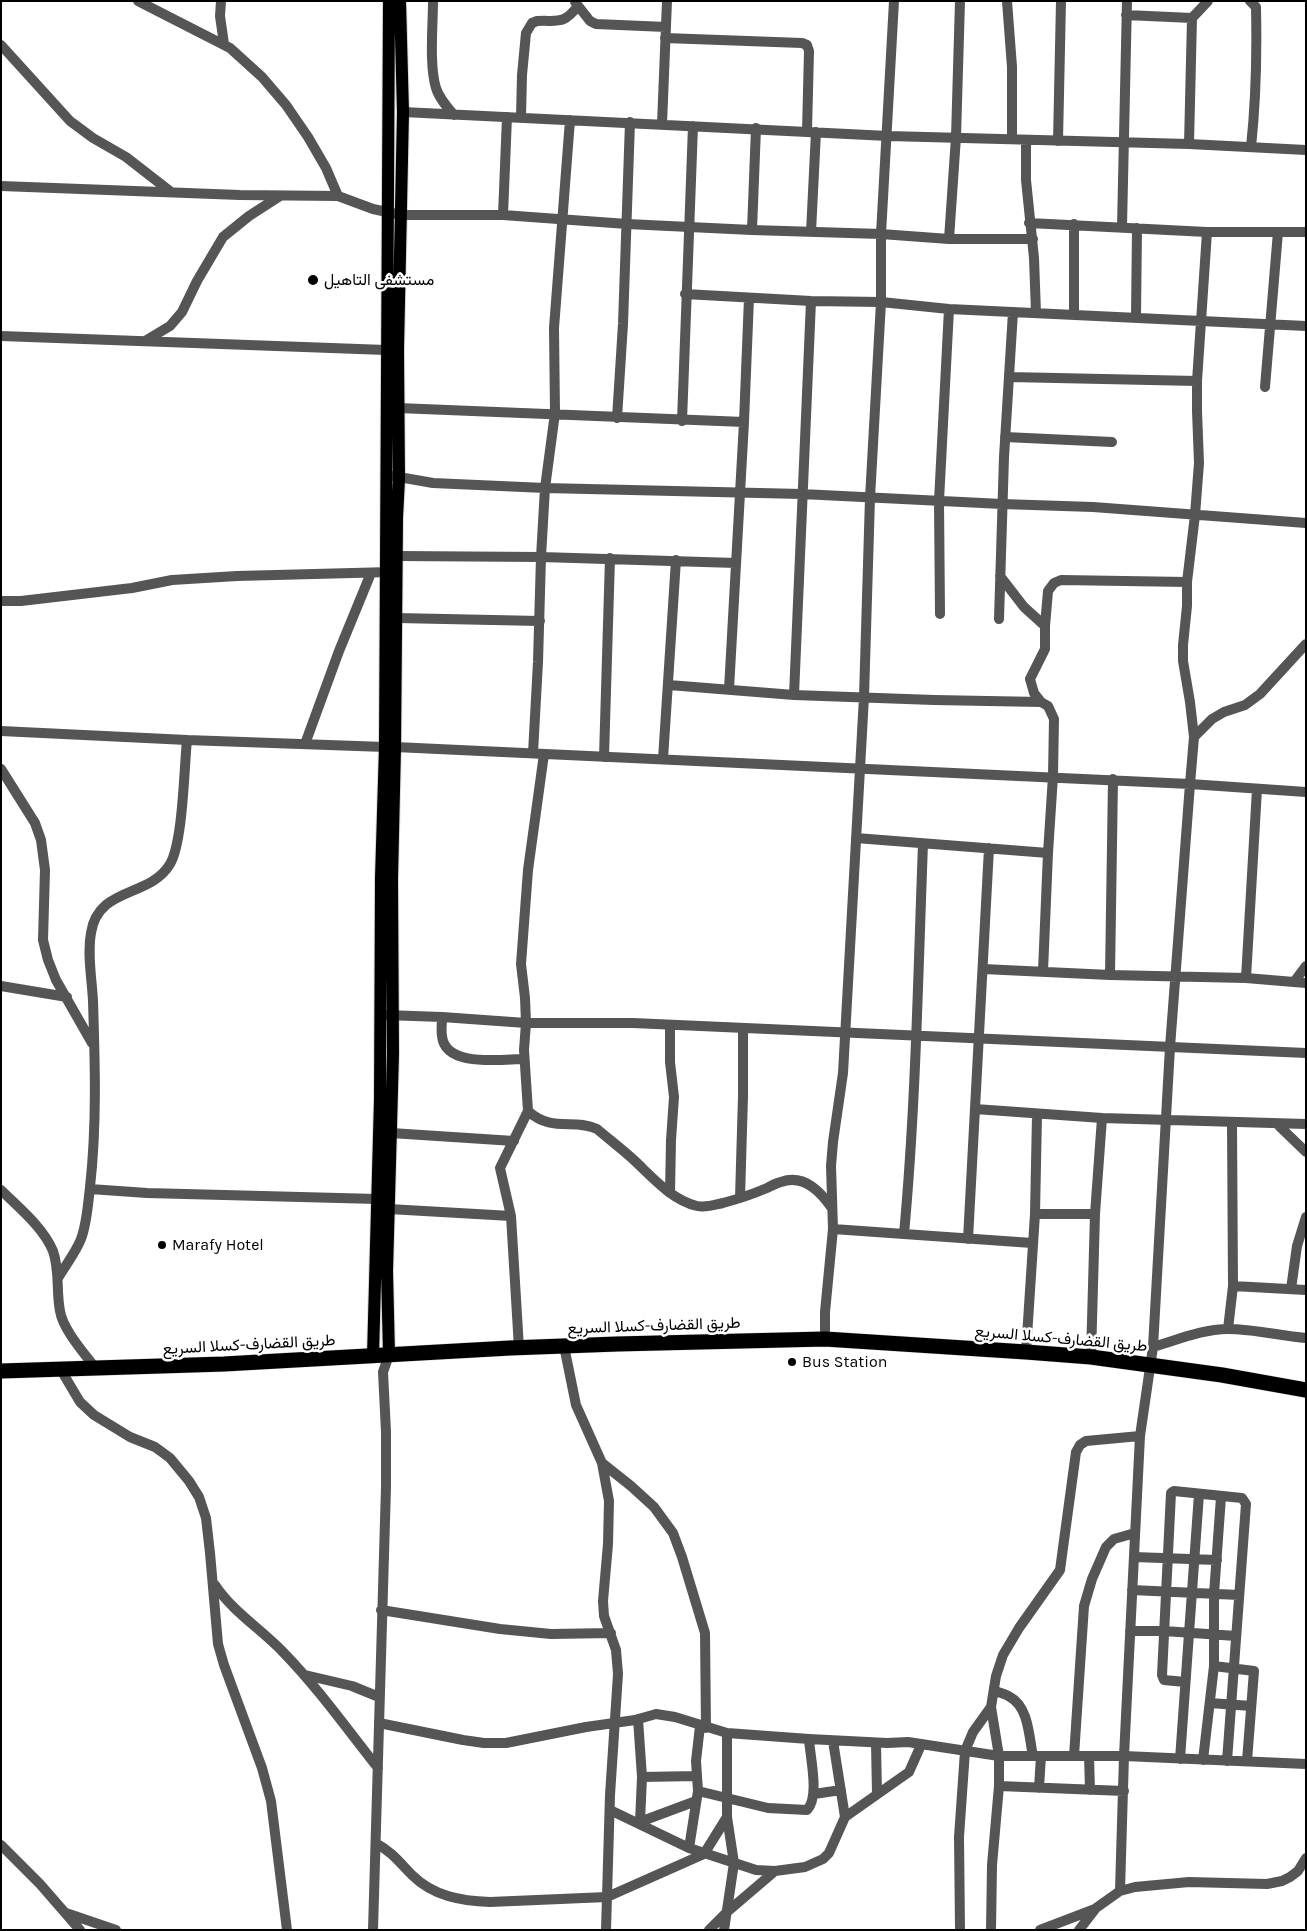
<!DOCTYPE html>
<meta charset="utf-8">
<style>
body{margin:0}
#map{position:relative;width:1307px;height:1931px;overflow:hidden;background:#fff;font-family:Karla,sans-serif}
canvas{display:block}
.frame{position:absolute;inset:0;border:2px solid #000;pointer-events:none}
</style>
<div id="map">
<canvas width="1307" height="1931"></canvas>
<div class="frame"></div>
</div>
<script>
const ctx = document.querySelector('canvas').getContext('2d');
ctx.lineJoin = 'round';
function stroke(path, color, width, dash) { ctx.strokeStyle = color; ctx.lineWidth = width; ctx.lineCap = dash ? 'butt' : 'round'; ctx.setLineDash(dash || []); ctx.stroke(path); }
function write(font, color, halo, rows, align = 'center') {
  ctx.font = font + ' Karla,Vazirmatn,sans-serif'; ctx.lineWidth = 5; ctx.setLineDash([]); ctx.textBaseline = 'middle'; ctx.strokeStyle = halo; ctx.fillStyle = color; for (const [text, x, y, turn = 0] of rows) {
    ctx.save(); ctx.translate(x, y); ctx.rotate((+turn || 0) * Math.PI / 180); ctx.textAlign = isNaN(turn) ? turn : align; if (halo) ctx.strokeText(text, 0, 0); ctx.fillText(text, 0, 0); ctx.restore();
  }
}
const minor = new Path2D(`
 M138,1l92,47 32,29 24,28 22,32 18,31 12,28
 M221,1l-1,15 4,28
 M433,1c0,25 -4,64 3,87 3,10 11,19 18,27
 M1007,1l5,66v72
 M1250,1l6,6c1,46 0,94 -5,140
 M575,2l15,19 6,3 70,3
 M1126,15l66,3
 M665,38l137,5 5,2 2,6 -2,80
 M1,45l69,76 23,17 33,19 45,35
 M403,112l485,24 301,8 117,6
 M521,117l1,-42 4,-42 6,-10 5,-2c22,-1 26,4 41,-15
 M662,124l5,-123
 M1026,140v40l8,78 2,55
 M1058,141l3,-140
 M1189,144l3,-126 16,-17
 M1,186l239,9 98,1 35,13 28,6h102l124,9 125,6 129,4 68,5h84
 M503,215l4,-98
 M1029,223l178,9h99
 M1122,227l5,-226
 M752,230l4,-102
 M811,232l5,-100
 M1207,232l-10,149v30l2,52 -4,52 -8,67v24l-4,39v16l7,41 4,35 -4,47 116,8
 M949,239l7,-102 4,-136
 M685,294l126,7 70,1 68,7 357,17
 M1074,314v-90
 M1136,316l1,-88
 M1,336l385,14
 M145,341l25,-15 12,-14 15,-31 26,-44 26,-21 31,-20
 M1009,377l188,4
 M1265,387l13,-155
 M398,408l346,14
 M617,418l6,-94 7,-202
 M682,421l11,-295
 M1005,437l107,5
 M393,476l40,7 112,5 257,6 200,10 91,3 213,16
 M397,556l144,1 195,6
 M1000,576l24,31 21,19v23l-15,30 4,14 7,9
 M1,601h20l111,-13 40,-8 65,-4 154,-4
 M940,614l-1,-113 10,-192
 M397,618l143,3
 M999,619l5,-162 9,-145
 M1045,626l3,-35 6,-8 7,-3 126,2
 M669,685l125,10 140,5 107,2 7,4 6,13 -1,57 -5,77 -5,118
 M729,689l15,-267 5,-124
 M794,695l17,-394
 M1,731l186,9 198,7
 M1194,737l18,-18 12,-7 21,-7 15,-11 46,-50
 M305,744l34,-93 32,-78
 M395,747l795,37 -20,263 -17,300 -13,89 -16,320 -4,135
 M533,753l5,-91 3,-105 4,-69 10,-75 -1,-85 16,-208
 M604,757l6,-199
 M663,759l13,-199
 M1,769l34,54 6,17 4,30 -2,70 5,20 8,20 36,63
 M856,838l192,15
 M983,969l127,6 136,3 60,5
 M1110,975l3,-196
 M1246,978l11,-189
 M1294,982l12,-16
 M1,986l66,11
 M385,1015l57,2 84,6h107l673,30
 M442,1017c0,6 -1,13 0,19 3,32 60,23 82,23
 M975,1109l127,9 204,6
 M528,1111c24,22 46,7 69,18 13,11 26,21 38,32 18,17 37,39 62,45 9,2 17,-1 26,-3 15,-4 30,-9 44,-15 4,-2 9,-5 14,-6 22,-8 39,9 50,25
 M1277,1124l29,28
 M391,1133l123,8
 M90,1189l57,4 230,6
 M1,1190c18,18 42,37 52,61 7,20 3,40 7,60 3,19 25,43 36,58
 M670,1193l1,-53 3,-43 -4,-35v-37
 M740,1198l3,-102v-67
 M389,1209l122,7
 M1035,1214h60
 M833,1229l199,14
 M904,1234c12,-130 14,-260 19,-390
 M968,1239l21,-391
 M58,1278c7,-12 18,-26 23,-39 6,-16 7,-35 9,-52 7,-62 5,-124 3,-186 -1,-22 -6,-46 -2,-68 7,-47 59,-35 79,-69 13,-22 14,-95 17,-124
 M1233,1286l73,4
 M1291,1289l6,-43 9,-29
 M1228,1329l5,-43 -1,-163
 M825,1339v-27l8,-83 -2,-63 2,-24 10,-69 21,-376 6,-199 11,-196v-68l13,-233
 M564,1346l12,59 26,58 7,38 -1,43 -5,57 1,15 12,34 2,24 -8,121 -4,135
 M1153,1347c24,-7 50,-18 75,-18 27,0 52,7 78,9
 M519,1348l-8,-132 -11,-48 28,-57 -4,-61 2,-27 -1,-25 -4,-34 7,-94 16,-116
 M1026,1352l9,-138 2,-99
 M1091,1357l4,-143 7,-96
 M61,1370l19,32 14,13 36,22 25,10 15,11 19,23 10,16 7,21 4,35 8,91 6,21 38,103 9,33 16,129
 M602,1463l29,23 23,21 19,26 9,24 23,76 1,95
 M1134,1557l83,3
 M215,1585c18,27 46,44 68,67 35,36 64,77 95,116
 M1132,1590l107,5
 M381,1610l119,19 51,5 60,-1
 M1130,1631h34l72,5
 M1214,1666l40,5 -7,90
 M305,1675l47,11 27,11
 M1185,1682l-21,-2 -2,-5 9,-182 3,-2 68,7 4,6 -19,257
 M995,1691c5,2 11,3 15,6 19,10 19,41 23,59
 M1210,1703l41,3
 M638,1719l4,58 -2,45
 M379,1723l84,17 21,3h22l80,-16 49,-7 21,-6 19,3 52,16 82,6 78,4 21,-1 91,14h125l182,8
 M833,1741l12,76
 M876,1743l1,51
 M1074,1756l10,-150 8,-27 14,-32 8,-8 21,-6
 M1089,1756l1,34
 M1180,1759l19,-265
 M1203,1760l11,-94v-72l7,-97
 M642,1777l55,-1
 M999,1786l125,5
 M1039,1788l2,-32
 M698,1791l70,17 39,2c13,-13 3,-53 2,-71
 M814,1794l27,-4
 M610,1810l79,38 67,22 19,1 30,-4 18,-8 6,-6 16,-36 64,-45 12,-27
 M637,1823l59,-22
 M377,1844c15,8 23,19 35,31 21,21 49,26 78,27l117,-5 97,-43 23,-37
 M1,1845l39,39 40,46
 M689,1848l9,-57 -2,-30 4,-35
 M66,1913l50,17
 M373,1930l13,-443v-55l-3,-60 6,-17
 M709,1930l18,-18 48,-41
 M724,1930l10,-67 -7,-46v-84
 M960,1930l-1,-93 6,-86 8,-19 18,-25 5,-31 7,-21 16,-27 41,-58 16,-118 4,-7 6,-4 54,-5
 M991,1930l1,-65 7,-79v-30l-8,-49
 M1040,1930l55,-21
 M1079,1930l17,-22 24,-17 15,-4 54,-5 78,2 15,-3 8,-4 8,-6 8,-13`);
const major = new Path2D(`
 M389,1355l-2,-84 6,-217 -1,-175 3,-132 2,-229 2,-39 -1,-129 5,-238 -3,-111
 M373,1356l7,-257 1,-221 4,-131 4,-746`);
const highway = new Path2D(`
 M1,1371l223,-7 286,-16 107,-4 208,-5 201,13 65,5 131,18 84,15`);
const markers = [
 [313,280,6,"#000"],
 [162,1245,5,"#000"],
 [792,1362,5,"#000"]
];
const poiNames = [
 ["مستشفى التاهيل",324,280],
 ["Marafy Hotel",172,1245],
 ["Bus Station",802,1362]
];
const streetNames = [
 ["طريق القضارف-كسلا السريع",654,1326,-2],
 ["طريق القضارف-كسلا السريع",1061,1339,5],
 ["طريق القضارف-كسلا السريع",249,1345,-3]
];
stroke(major, '#dbdbdb', 14);
stroke(highway, '#dbdbdb', 16);
stroke(minor, '#555', 10);
stroke(major, '#000', 12);
stroke(highway, '#000', 15);
for (const [x, y, r, color] of markers) { const dot = new Path2D(); dot.arc(x, y, r, 0, 2 * Math.PI); ctx.fillStyle = color; ctx.fill(dot); stroke(dot, '#fff', 2); }
write('16px', '#000', '#fff', poiNames, 'left');
write('16px', '#000', '#fff', streetNames);
</script>
